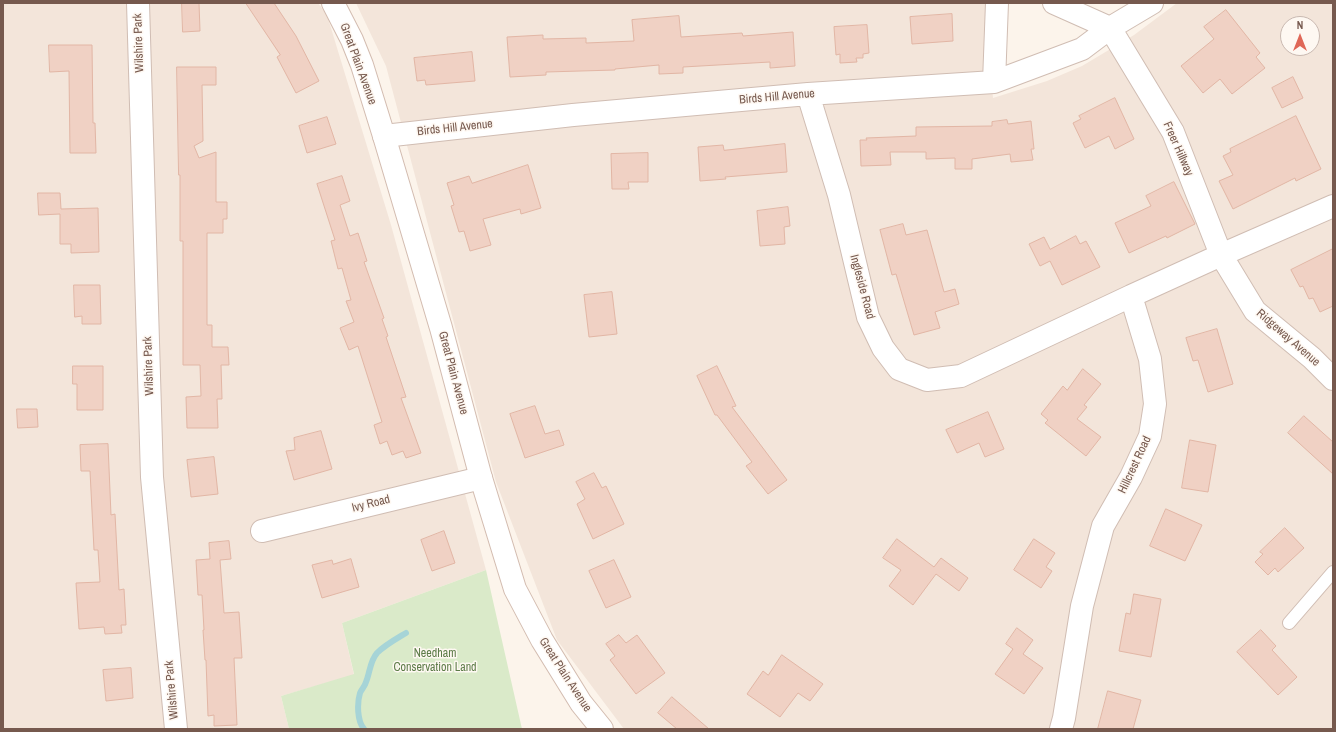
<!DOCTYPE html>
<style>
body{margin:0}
#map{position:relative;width:1336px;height:732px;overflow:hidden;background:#fcf4eb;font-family:"Archivo Narrow",sans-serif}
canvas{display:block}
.frame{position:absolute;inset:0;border:4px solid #76594e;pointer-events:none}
.north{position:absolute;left:1280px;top:16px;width:40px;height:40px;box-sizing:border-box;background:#fef8f2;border:1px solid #c8b8b0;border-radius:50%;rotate:0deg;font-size:11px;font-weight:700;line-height:16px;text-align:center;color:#76594e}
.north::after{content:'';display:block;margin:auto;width:14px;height:18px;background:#df6757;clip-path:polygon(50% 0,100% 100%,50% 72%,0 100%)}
</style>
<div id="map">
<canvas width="1336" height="732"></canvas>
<div class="frame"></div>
<div class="north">N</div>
</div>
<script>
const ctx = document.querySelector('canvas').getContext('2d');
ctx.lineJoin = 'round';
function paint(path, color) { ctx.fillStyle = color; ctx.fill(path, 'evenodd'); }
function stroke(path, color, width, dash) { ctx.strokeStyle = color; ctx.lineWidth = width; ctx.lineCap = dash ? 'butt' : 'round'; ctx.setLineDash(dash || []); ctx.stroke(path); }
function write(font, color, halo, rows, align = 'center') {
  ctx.font = font + ' "Archivo Narrow",sans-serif'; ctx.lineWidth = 3; ctx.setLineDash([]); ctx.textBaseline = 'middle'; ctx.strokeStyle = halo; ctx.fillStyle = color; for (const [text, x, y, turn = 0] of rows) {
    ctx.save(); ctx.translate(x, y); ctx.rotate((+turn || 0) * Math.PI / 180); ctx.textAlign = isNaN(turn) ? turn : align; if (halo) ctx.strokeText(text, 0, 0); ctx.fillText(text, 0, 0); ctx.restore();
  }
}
const residential = new Path2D(`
 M3,3h315l9,12 64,210 95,345 -144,53 12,52 -73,21 8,33h-286z
 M356,3h629l8,95 54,-17 35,-15 52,-31 43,-32h156v726h-709l-67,-89 -61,-158 -110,-416zM1288,24h24v24h-24z`);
const green = new Path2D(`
 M486,570l36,159h-233l-8,-33 73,-22 -12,-51z`);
const stream = new Path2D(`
 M364,729c-7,-8 -7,-26 -4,-36 2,-4 5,-7 6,-11 4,-10 4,-21 11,-29 8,-8 19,-14 29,-20`);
const building = new Path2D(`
 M182,3h17l1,28 -17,1z
 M246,3h28l22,33 23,45 -23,12 -19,-36 3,-2z
 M1226,10l34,43 -4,4 9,11 -33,26 -12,-15 -17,14 -22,-27 33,-27 -10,-12z
 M952,14l1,27 -41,3 -2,-27z
 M679,16l2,21 61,-4 1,3 50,-4 2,34 -25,2v-6l-87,5v6l-24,1v-9l-44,4v1l-69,2v3l-36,2 -3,-40 36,-2v4l43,-1v5l48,-2 -2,-21z
 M867,25l2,28 -6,1v4h-7l1,4 -17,1v-9l-4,1 -2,-28z
 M49,45h43l1,78h2l1,30h-26l-1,-82 -19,1z
 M472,52l3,29 -49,4 -1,-5 -8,1 -3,-23z
 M177,67h39v18h-14l1,56 -9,5 5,12 17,-6v50h11v17h-4v14h-16v92h5v22h16l1,18h-8l1,34h-5l1,29h-31l-1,-31 15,-1 -1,-31h-17v-124h-3v-66h-1z
 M1293,77l10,21 -21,10 -10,-20z
 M1115,98l19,41 -19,10 -6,-13 -24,12 -12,-25 8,-4 -2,-3z
 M1296,116l25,53 -25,12 -1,-3 -62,31 -14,-28 14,-6 -10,-19 8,-4 -1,-3z
 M327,117l9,27 -29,9 -8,-27z
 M1007,120l1,4 23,-3 3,28h-3l2,11 -22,2 -1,-8 -38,5v10h-17v-11l-29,1v-7h-36l1,13 -30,1 -1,-26h7l-1,-2 50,-2v-9l76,-1v-4z
 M785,144l2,28 -62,5 1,2 -26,2 -2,-34 25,-2 1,5z
 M648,153v29h-20l1,7h-17l-1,-35z
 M528,165l13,43 -20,6 -1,-5 -37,10 8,26 -21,6 -6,-20 -5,1 -8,-26 3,-1 -7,-22 22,-7 3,7z
 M342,176l8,25 -10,4 10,31 8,-3 9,28 -3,1 20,56 -2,1 6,17 -2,1 20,60 -5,1 20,55 -15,5 -3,-7 -11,4 -5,-14 -7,3 -6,-19 8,-3 -24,-76 -9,4 -9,-22 14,-6 -8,-21 5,-1 -9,-32 -4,1 -7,-28 4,-1 -18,-56z
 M1174,182l21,42 -28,14 -1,-2 -37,17 -14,-30 36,-17 -5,-10z
 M38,193h22l1,16 37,-1 1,44 -28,1v-9h-11v-30l-21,1z
 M788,207l2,19 -6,1 1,17 -25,2 -3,-35z
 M903,224l3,11 21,-5 17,62 11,-3 4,15 -24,8 5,16 -26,7 -18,-61 -4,1 -12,-45z
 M1076,236l4,8 6,-3 14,26 -38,18 -12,-24 -10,5 -11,-22 15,-7 6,12z
 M1333,249v57l-13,6 -7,-14 -4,1 -6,-13 -3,1 -9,-17z
 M74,285h26l1,39h-19v-8l-7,1z
 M612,292l5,42 -28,3 -5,-42z
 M1217,329l16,55 -25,8 -10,-32 -5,1 -7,-23z
 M73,366h30v44h-26v-26h-4z
 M717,366l19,40 -4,1 55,73 -19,14 -22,-28 6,-4 -35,-47h-2l-18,-39z
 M1083,369l18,15 -17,21 3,2 -10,12 24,18 -15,19 -41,-33 3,-3 -7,-6 22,-28 4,4z
 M535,406l10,28 14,-4 5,15 -39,13 -15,-44z
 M17,409h20l1,18 -20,1z
 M988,412l16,37 -19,8 -6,-14 -22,10 -11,-23z
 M1304,416l29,26v32l-45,-41z
 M321,431l11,38 -38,11 -8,-29 9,-1 -1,-12z
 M1190,440l26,5 -8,47 -26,-4z
 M108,444l3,71 4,-1 4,76 5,-1 2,36h-5l1,8 -17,1 -1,-7 -25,2 -3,-46 24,-1 -2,-32h-4l-4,-79h-9l-1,-26z
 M214,457l4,37 -27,3 -4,-37z
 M594,473l8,15 4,-2 18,38 -31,15 -16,-35 8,-5 -9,-17z
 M1166,509l36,16 -17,36 -35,-15z
 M1285,528l19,20 -26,24 -3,-4 -7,7 -13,-13 8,-8 -3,-2z
 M444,531l11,32 -23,8 -11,-31z
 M897,539l37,28 7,-9 27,20 -9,13 -23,-17 -23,31 -24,-19 12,-16 -18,-12z
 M1034,539l21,14 -9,14 6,4 -11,17 -27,-18z
 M229,541l2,18 -11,1 4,53 15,-1 3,46h-8l3,67 -23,1v-11l-6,1 -2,-56h-1l-2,-30h1l-2,-35h-4l-2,-35 14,-1 -1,-16z
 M351,559l8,28 -37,11 -10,-33 20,-5 1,4z
 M614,560l17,37 -25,11 -17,-37z
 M1134,594l27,5 -10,58 -32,-6 7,-38 4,1z
 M1017,628l16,12 -10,14 20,14 -19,26 -29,-20 18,-25 -7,-5z
 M1261,630l15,16 -4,4 25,27 -19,18 -41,-43z
 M619,635l7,8 11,-8 28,38 -29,21 -26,-34 5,-4 -9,-12z
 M782,655l41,29 -13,17 -12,-8 -18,24 -33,-23 16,-23 5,4z
 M131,668l2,30 -27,3 -3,-31z
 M1108,691l33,9 -8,29h-35z
 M672,697l37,32h-32l-19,-16z`);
const service = new Path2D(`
 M1289,623l44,-51`);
const minor = new Path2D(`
 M138,3l14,474 24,252
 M1054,3l56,25 63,104 48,123 34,56 57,47 21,21
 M994,82l3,-79
 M808,94l31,101 29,122 15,31 16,21 28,11 34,-4 170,-80
 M384,136l189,-21 235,-21 186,-12 88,-33 28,-21 42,-25
 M262,531l219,-53
 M1061,729l3,-11 18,-112 21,-80 28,-49 19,-41 5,-32 -5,-45 -19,-63 90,-41 112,-49`);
const secondary = new Path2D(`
 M333,3l19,37 10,25 22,71 57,192 40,150 34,111 27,51 39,63 21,26`);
const streetNames = [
 ["Wilshire Park",139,43,-92],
 ["Great Plain Avenue",358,64,70],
 ["Birds Hill Avenue",777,97,-5],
 ["Birds Hill Avenue",455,128,-6],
 ["Freer Hillway",1178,149,66],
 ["Ingleside Road",862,287,75],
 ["Ridgeway Avenue",1288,338,41],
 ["Wilshire Park",149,366,-92],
 ["Great Plain Avenue",453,373,75],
 ["Hillcrest Road",1135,465,-65],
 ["Ivy Road",371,504,-14],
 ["Great Plain Avenue",565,675,57],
 ["Wilshire Park",172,690,-95]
];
const parkNames = [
 ["Needham",435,654],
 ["Conservation Land",435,668]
];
paint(residential, '#f3e5da');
paint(green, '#daeac9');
stroke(stream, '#a6d4d7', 6);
paint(building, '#f0d1c4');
stroke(building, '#e2b6a5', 1);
stroke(service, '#d0bdb3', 14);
stroke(minor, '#d0bdb3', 24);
stroke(secondary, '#d3bcb0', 24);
stroke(service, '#fff', 12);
stroke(minor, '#fff', 22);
stroke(secondary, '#fff', 22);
write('12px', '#76594e', '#fef8f2', streetNames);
write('12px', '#5c7b47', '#fef8f2', parkNames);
</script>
